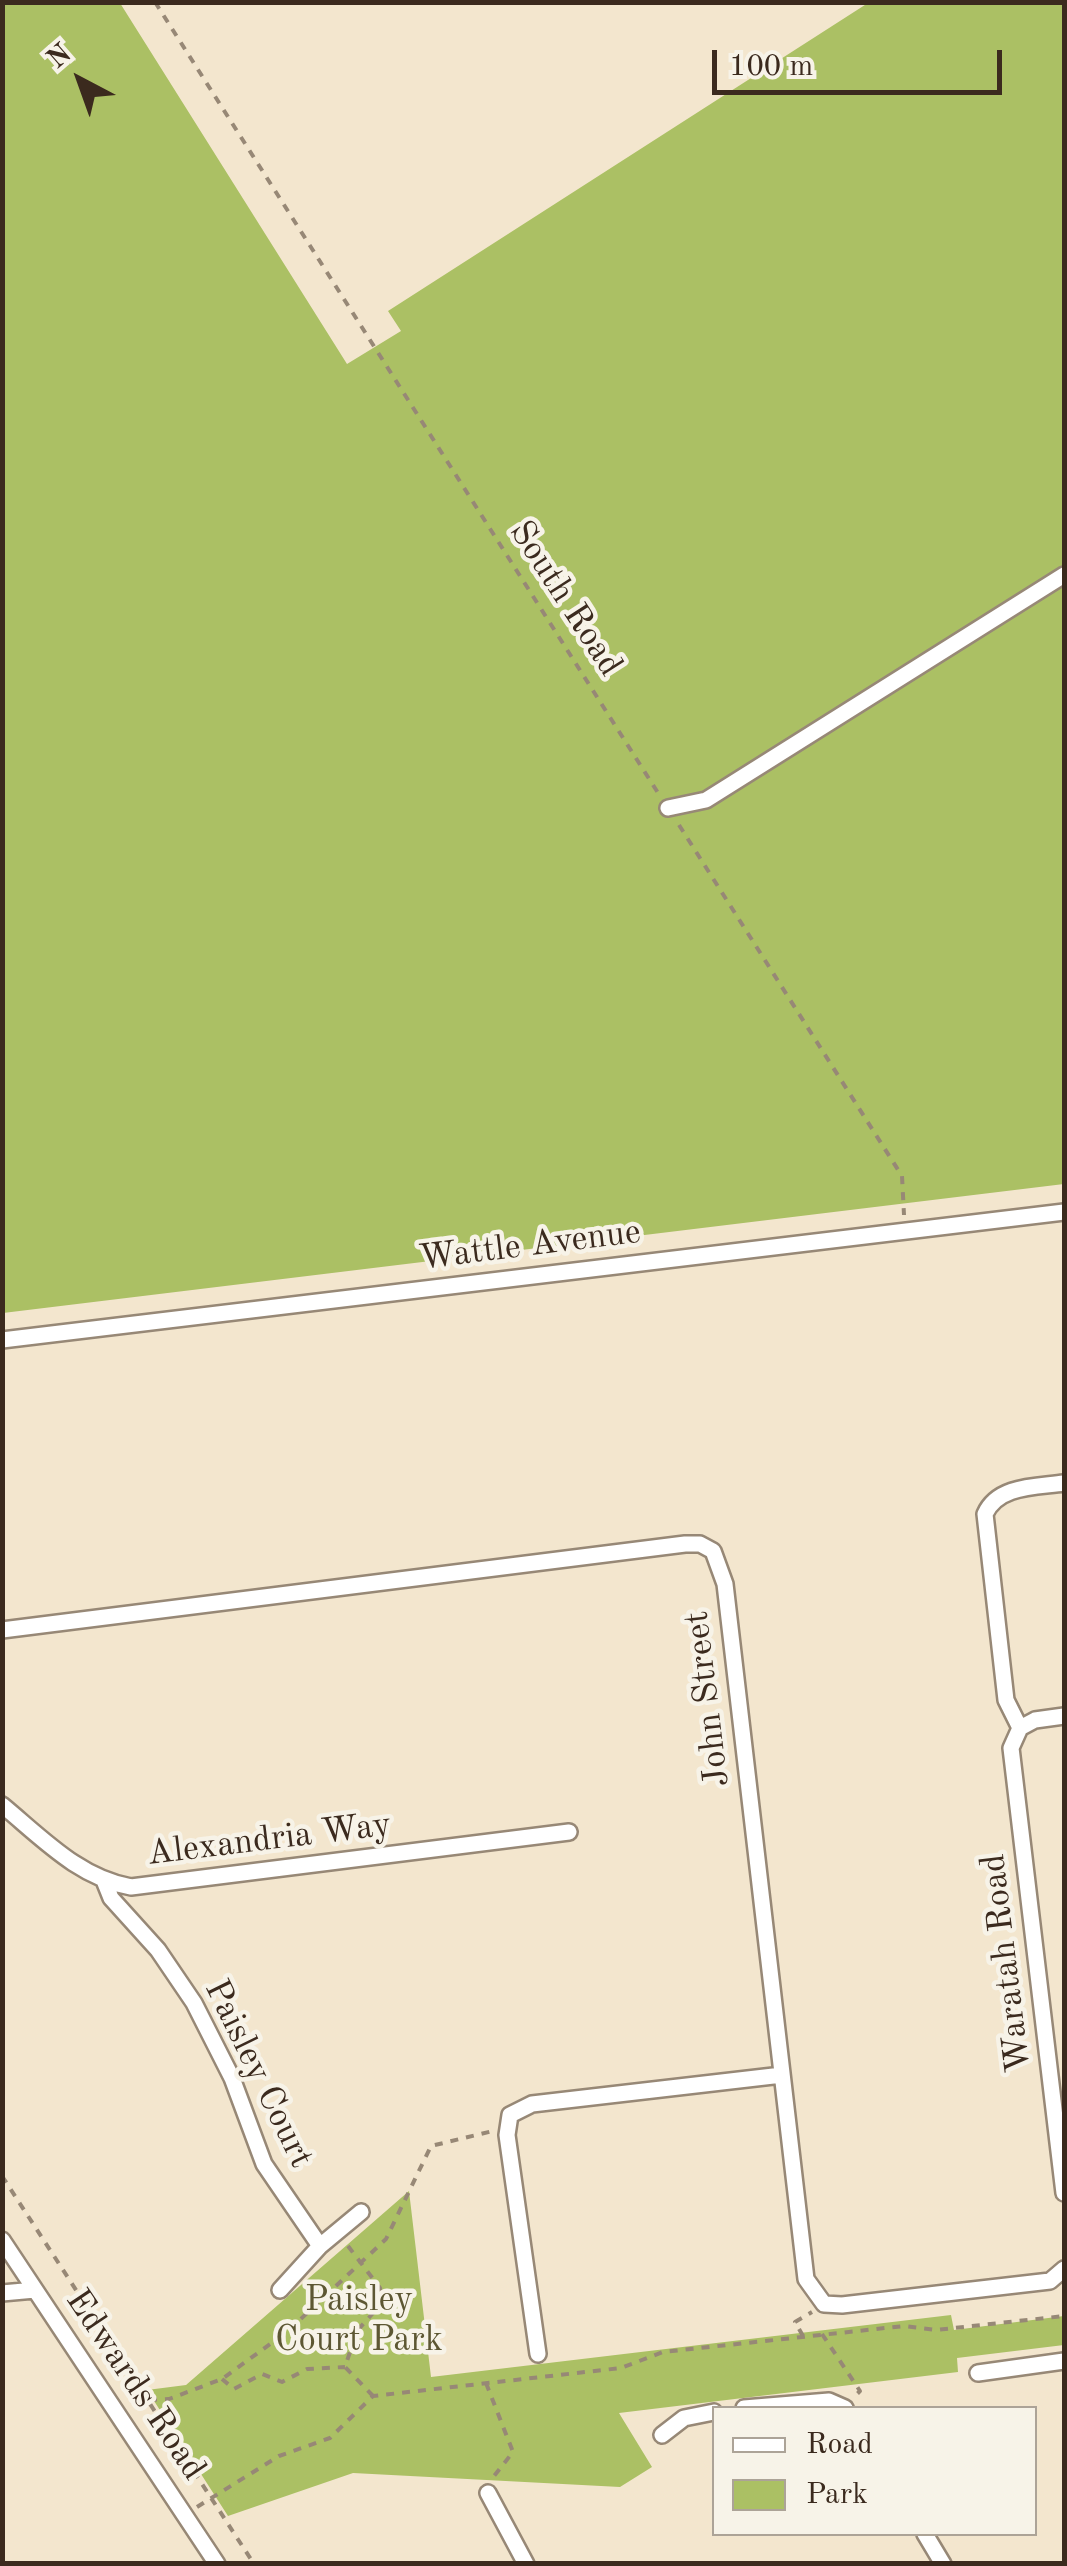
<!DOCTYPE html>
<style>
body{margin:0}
#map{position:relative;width:1067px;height:2566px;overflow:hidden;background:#f3e6ce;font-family:"Old Standard TT",serif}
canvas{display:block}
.frame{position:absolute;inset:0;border:5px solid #3b2a1e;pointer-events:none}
.legend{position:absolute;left:712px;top:2406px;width:325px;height:130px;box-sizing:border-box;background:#f7f3e8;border:2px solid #aca397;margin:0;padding:12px 18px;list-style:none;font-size:30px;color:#3b2a1e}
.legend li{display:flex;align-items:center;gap:20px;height:50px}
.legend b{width:50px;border:2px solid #aca397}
.north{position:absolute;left:30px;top:30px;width:100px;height:100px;-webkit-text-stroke:8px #f7f3e8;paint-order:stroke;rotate:319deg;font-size:28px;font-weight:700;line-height:40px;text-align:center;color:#3b2a1e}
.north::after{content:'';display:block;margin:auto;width:35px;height:45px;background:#3b2a1e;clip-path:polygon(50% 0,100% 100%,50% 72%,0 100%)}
.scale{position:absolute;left:712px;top:50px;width:290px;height:45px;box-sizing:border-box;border:5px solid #3b2a1e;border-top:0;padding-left:12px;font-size:30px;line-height:35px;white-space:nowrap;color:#3b2a1e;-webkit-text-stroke:8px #f7f3e8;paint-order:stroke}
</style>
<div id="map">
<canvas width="1067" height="2566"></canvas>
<div class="frame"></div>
<ul class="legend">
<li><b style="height:12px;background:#fff"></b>Road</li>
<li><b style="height:28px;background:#abc064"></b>Park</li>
</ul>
<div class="north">N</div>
<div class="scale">100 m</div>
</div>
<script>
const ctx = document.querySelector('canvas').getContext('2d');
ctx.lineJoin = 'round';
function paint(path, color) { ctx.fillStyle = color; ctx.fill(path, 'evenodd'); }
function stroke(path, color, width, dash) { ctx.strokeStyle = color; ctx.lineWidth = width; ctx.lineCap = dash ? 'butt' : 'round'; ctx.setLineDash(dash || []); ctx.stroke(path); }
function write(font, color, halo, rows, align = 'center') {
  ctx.font = font + ' "Old Standard TT",serif'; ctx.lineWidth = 9; ctx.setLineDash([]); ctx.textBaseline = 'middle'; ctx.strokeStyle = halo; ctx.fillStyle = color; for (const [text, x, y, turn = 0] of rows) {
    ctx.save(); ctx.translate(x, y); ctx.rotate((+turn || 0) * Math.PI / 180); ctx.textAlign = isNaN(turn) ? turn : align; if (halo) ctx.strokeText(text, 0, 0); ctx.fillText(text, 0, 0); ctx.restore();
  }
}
const green = new Path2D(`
 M2,3h118l227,361 54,-33 -13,-20 480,-308h196v1181l-1061,129z
 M409,2191l22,186 520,-62 3,15 110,-14v29l-107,13 1,14 -339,41 33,54 -32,20 -267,-14 -125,43 -81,-126 39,-5z`);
const path = new Path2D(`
 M155,2l505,794
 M679,825l223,351 2,39
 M2,2176l252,388
 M348,2246l32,42 2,15 -25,28 -12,36 28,29
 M822,2334l38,57 -5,5
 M803,2336l-8,-14 17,-10
 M222,2379l12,10 28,-15 20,8 25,-13 38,-2
 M486,2383l27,69 -19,24
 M149,2400l20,-1 53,-20 66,-48 98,-92 45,-93 62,-15
 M197,2507l82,-51 51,-18 43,-42 248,-28 42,-16 241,-26 32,4 128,-14`);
const minor = new Path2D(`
 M668,808l38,-8 358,-225
 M2,1340l1062,-128
 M2,1630l683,-86h15l13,7 12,33 81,695 18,25 18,1 208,-24 14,-12
 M1020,1728l-9,20 53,445
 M1020,1728l-14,-28 -21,-186c13,-29 51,-27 79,-31
 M1020,1728l15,-8 29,-4
 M2,1805c40,33 77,73 129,82l438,-55
 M105,1883l6,15 47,52 36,53 38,75 32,86 56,82
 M2,2240l215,324
 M280,2290l40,-44 41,-34
 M2,2293l33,-3
 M538,2354l-31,-219 3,-20 22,-11 250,-29
 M978,2373l86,-12
 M744,2408l85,-7 16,7
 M662,2435l22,-17 30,-6
 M488,2493l38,71
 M925,2534l18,30`);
const streetNames = [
 ["South Road",565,599,57],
 ["Wattle Avenue",530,1246,-7],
 ["John Street",708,1699,-97],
 ["Alexandria Way",269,1840,-7],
 ["Waratah Road",1007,1963,-97],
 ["Paisley Court",258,2074,64],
 ["Edwards Road",135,2385,56]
];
const parkNames = [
 ["Paisley",359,2301],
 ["Court Park",359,2341]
];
paint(green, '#abc064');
stroke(minor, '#978876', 20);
stroke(path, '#978876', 4, [8, 8]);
stroke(minor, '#fff', 15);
write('35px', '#3b2a1e', '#f7f3e8', streetNames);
write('35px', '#5d5733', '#f7f3e8', parkNames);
</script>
